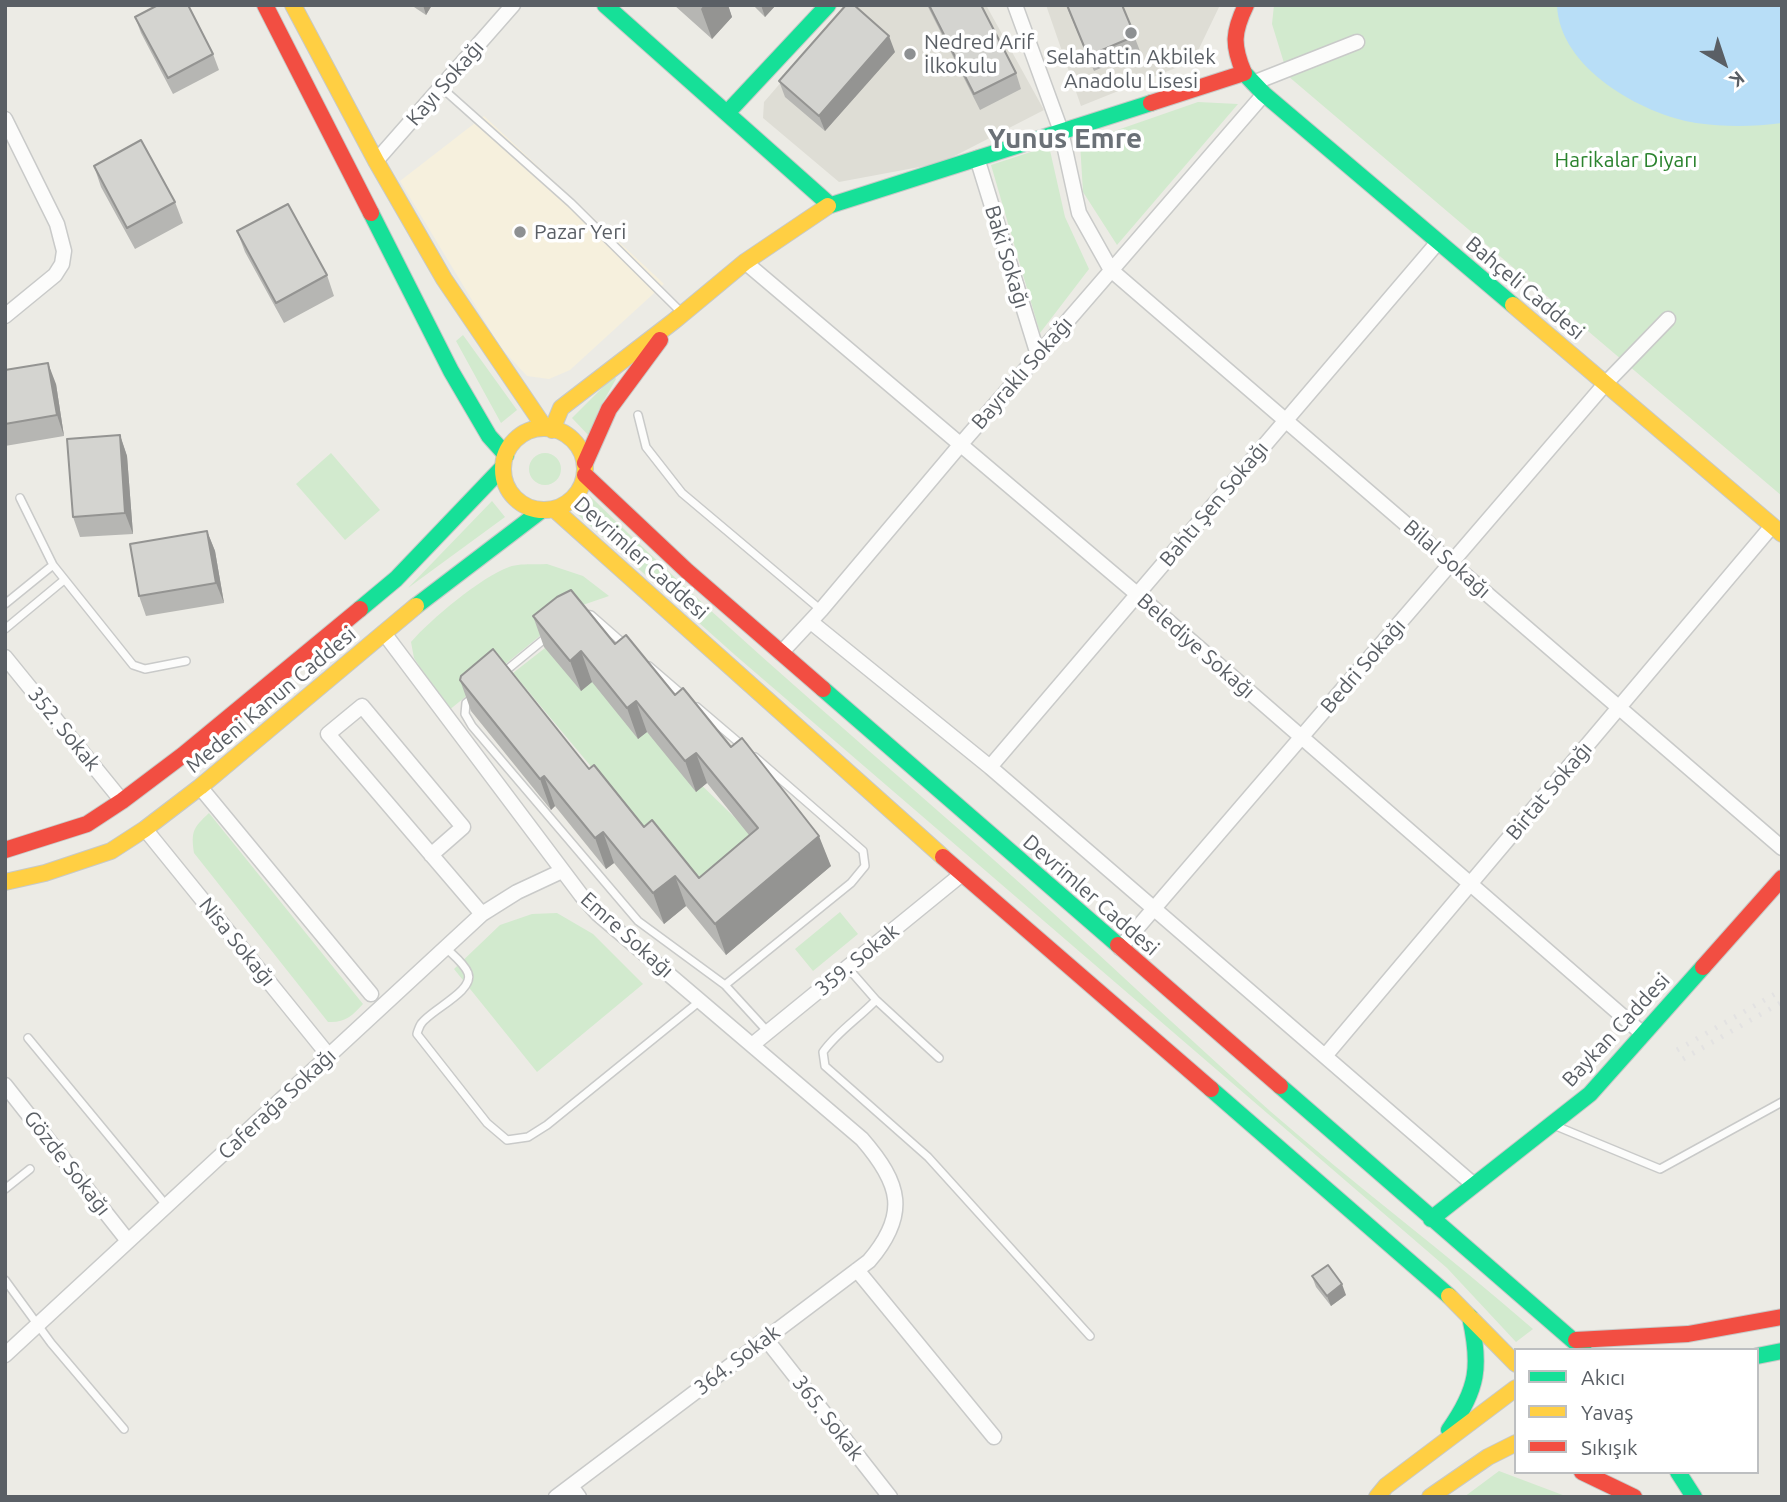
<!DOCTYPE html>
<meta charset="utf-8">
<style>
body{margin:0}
#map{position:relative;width:1787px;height:1502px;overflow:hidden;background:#ecebe5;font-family:Ubuntu,sans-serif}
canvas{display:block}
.frame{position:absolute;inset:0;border:7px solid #5a5f65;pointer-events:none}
.legend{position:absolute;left:1514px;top:1348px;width:245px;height:126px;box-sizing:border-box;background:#fff;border:2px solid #bdbfc1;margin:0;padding:9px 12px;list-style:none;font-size:21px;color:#5a5f65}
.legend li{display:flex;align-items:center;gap:14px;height:35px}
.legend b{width:35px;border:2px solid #bdbfc1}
.north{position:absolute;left:1689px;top:28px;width:70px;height:70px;-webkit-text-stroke:5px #fff;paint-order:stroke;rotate:141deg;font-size:19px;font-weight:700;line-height:28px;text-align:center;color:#5a5f65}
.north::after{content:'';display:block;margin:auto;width:24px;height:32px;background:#5a5f65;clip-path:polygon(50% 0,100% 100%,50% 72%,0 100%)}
</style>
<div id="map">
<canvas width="1787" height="1502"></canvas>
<div class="frame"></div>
<ul class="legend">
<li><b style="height:9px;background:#16e098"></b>Akıcı</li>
<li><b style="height:9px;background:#ffcf43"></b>Yavaş</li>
<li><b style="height:9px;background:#f24e42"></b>Sıkışık</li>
</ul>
<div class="north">K</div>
</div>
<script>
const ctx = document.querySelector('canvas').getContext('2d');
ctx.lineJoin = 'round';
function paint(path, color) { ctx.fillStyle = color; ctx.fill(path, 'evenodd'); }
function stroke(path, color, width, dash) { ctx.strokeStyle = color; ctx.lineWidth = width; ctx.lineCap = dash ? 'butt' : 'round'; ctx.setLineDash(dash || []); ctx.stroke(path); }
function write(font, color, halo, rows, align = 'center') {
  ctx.font = font + ' Ubuntu,sans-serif'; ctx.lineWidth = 7; ctx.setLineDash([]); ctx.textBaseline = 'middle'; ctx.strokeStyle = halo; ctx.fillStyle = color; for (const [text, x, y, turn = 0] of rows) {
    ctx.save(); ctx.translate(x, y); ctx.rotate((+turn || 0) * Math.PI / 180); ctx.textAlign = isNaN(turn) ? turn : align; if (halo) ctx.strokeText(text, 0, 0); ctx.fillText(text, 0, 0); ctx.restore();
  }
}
const commercial = new Path2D(`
 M484,116l180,168 -94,86 -21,9 -22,-3 -26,-28 -101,-167z`);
const education = new Path2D(`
 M848,5h138l58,105 -103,53 -102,19 -76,-64 1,-16z
 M1046,5h174l-27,56 -112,45z`);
const green = new Path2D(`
 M1274,5h508v491l-494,-420 -16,-52z
 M1198,102l40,2 -121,141 -34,-53 -3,-49z
 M1049,146l16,71 24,52 -49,64 -49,-168z
 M463,335l54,75 -16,13 -45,-82z
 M614,376l2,3 -18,32 -7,27 -19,-20z
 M331,453l49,57 -35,30 -49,-56z
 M529 469a16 16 0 1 1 32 0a16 16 0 1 1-32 0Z
 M590,496c129,128 268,244 404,364 93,82 183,168 276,251 86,75 177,143 263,218l-17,13 -69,-74 -712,-613 -159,-142z
 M492,501l13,16 -97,71z
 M547,564l36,12 26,20 -35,12 -126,103 -34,-53 -3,-16c19,-22 70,-65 98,-75 11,-4 26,-2 38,-3z
 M554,641l215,210 -49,45 -66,-54 -141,-169z
 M209,813l154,191c-11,12 -18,19 -35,18l-134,-169c-3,-22 -1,-25 15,-40z
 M840,912l18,22 -45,37 -18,-22z
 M557,913l36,21 50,50 -106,88 -83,-103 46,-44 32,-11z
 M1499,1471l69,26h-104z`);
const water = new Path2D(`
 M1557,5h225v118c-29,4 -58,4 -86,0 -55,-9 -137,-55 -139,-118z`);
const lane = new Path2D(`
 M442,88l129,115 110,109
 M638,415l8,32 36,46 139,117
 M20,498l33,67 80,100 12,4 41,-8
 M5,604l48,-39
 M584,614l7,1 33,29
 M5,629l59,-49
 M649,666l36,31
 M503,673l45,-37
 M475,696l-9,7 -1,11 7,12 166,195 87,64 43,47
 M697,707l47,40
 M446,948c7,7 18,15 22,25 7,18 -38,37 -47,51 -1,1 -4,9 -4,10l70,89 20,17 21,-3 19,-12 153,-124
 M848,968l28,32 63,58
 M725,985l126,-102 14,-17 -2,-15 -108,-94
 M876,1000c-17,18 -39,32 -53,52l2,14 103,91 162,179
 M28,1038l138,167
 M1556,1126l104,43 122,-67
 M5,1189l25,-20
 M5,1280l46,63 73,86`);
const street = new Path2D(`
 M1015,5l46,126 18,82 32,57 671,578
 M1253,83l104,-41
 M5,119l52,105 7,27 -2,13 -7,11 -50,41
 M977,158l61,197
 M376,161l137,-156
 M745,262l392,332 506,440
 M811,622l179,145 484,418
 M384,633l197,262 17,19 264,225c39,45 47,75 7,122l-313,236
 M781,653l40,-43 140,-166 303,-350
 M5,657l117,144
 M990,767l448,-525
 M200,787l171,207
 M145,829l184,227
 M431,855l32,-28 -101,-121 -34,28c52,60 103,120 154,180
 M1120,948l485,-564 63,-65
 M752,1045l210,-171
 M1325,1056l447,-530
 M5,1085l123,156
 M857,1270l137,167
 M766,1339l124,158
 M5,1355l477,-441 35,-22 45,-21
 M571,1486l8,11`);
const fast = new Path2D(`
 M605,5l225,200
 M1244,73l20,21 249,211
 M727,113l101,-108
 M828,206l323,-103
 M371,213l80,158 38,65 17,19
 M416,606l126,-96
 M360,609l36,-30 107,-112
 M823,689l295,256
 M1280,1086l304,264
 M1211,1089l238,207
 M1431,1219l159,-125 113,-127
 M1757,1356l25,-5
 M1449,1430c29,-41 32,-64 21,-113
 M1678,1472l16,25`);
const slow = new Path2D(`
 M293,5l83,156 68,118 101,149
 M1513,305l269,229
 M503 469a41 41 0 1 1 82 0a41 41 0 1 1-82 0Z
 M552,430l9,-22 113,-87 71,-59 83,-56
 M554,509l389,348
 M5,882l40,-9 66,-22 34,-22 55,-42 216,-181
 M1449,1296l67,68
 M1377,1497l9,-11 130,-98
 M1430,1497l58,-40 28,-14`);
const jam = new Path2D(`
 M265,5l106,208
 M1151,103l93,-30c-12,-28 -11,-41 2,-68
 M585,463l24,-54 51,-69
 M585,475l102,96 136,118
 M5,850l82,-26 35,-23 61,-46 177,-146
 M943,857l268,232
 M1118,945l162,141
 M1703,967l79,-89
 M1576,1340l112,-6 94,-17
 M1582,1472l52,25`);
const rail = new Path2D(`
 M1677,1050l105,-60
 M1683,1059l99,-57`);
const wall = new Path2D(`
 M411,5h21l-6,10z
 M674,5h54l4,12 -20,22z
 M753,5h23l-11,12z
 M927,5h54l35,68 5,16 -41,21z
 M1066,5h56l18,46 -46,20z
 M135,17l78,37 6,16 -46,24 -32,-61z
 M895,52l-70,79 -40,-34 -6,-16z
 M94,166l81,36 8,21 -48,26 -34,-62z
 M237,231l90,44 7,21 -50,27 -39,-71z
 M5,370l51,14 8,52 -59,10z
 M120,435l7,21 6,78 -53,3 -7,-20z
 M207,531l8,20 9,52 -78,13 -7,-20z
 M533,616l82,28 60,51 156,171 -105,89 -40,-49 -22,18 -50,-61 -8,6 -51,-63 -4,4 -80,-99 -11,-31 129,89 55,58 55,51 50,-43 -42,-52 -11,9 -49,-60 -9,7 -46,-57 -11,9 -37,-44z
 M1312,1276l34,19 -15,11 -15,-19z`);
const shadedWall = new Path2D(`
 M423,5h9l-6,10z
 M704,5h24l4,12 -20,22 -11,-30z
 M761,5h15l-11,12z
 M889,36l6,16 -70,79 -6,-15z
 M48,363l8,21 8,52 -7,-21z
 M120,435l7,21 6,78 -8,-21z
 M207,531l8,20 9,52 -8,-20z
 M581,651l11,31 -11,9 -11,-30z
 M636,701l11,31 -9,7 -11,-31z
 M696,753l11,30 -11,9 -11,-31z
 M544,776l11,30 -4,4 -11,-31z
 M603,832l11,31 -8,6 -11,-31z
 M819,836l12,30 -105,89 -11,-31z
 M675,876l11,30 -22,18 -11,-31z
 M1342,1284l4,11 -15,11 -4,-10z`);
const building = new Path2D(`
 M158,5h30l25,49 -45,24 -33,-61z
 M846,5h8l35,31 -70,80 -40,-35z
 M929,5h52l35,68 -42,21z
 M1067,5h55l13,31 -47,20z
 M141,140l34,62 -48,26 -33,-62z
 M288,204l39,71 -51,28 -39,-72z
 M48,363l9,52 -52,9v-54z
 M120,435l5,78 -52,4 -6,-78z
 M207,531l9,52 -77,13 -9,-52z
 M571,590l44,54 11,-9 49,60 8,-7 48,59 11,-9 77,98 -104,88 -40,-48 -22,17 -50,-61 -8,6 -51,-62 -4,3 -80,-99 1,-4 32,-27 96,120 5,-4 50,62 8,-7 47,58 59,-50 -62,-75 -11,8 -49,-60 -9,7 -46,-57 -11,10 -37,-45 24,-19z
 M1328,1265l14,19 -15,12 -15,-20z`);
const markers = [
 [1131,33,7,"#8d9092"],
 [910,54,7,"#8d9092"],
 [520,232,7,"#8d9092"]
];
const poiNames = [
 ["Nedred Arif",924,42],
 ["İlkokulu",924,66],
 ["Selahattin Akbilek",1131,57,"center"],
 ["Anadolu Lisesi",1131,81,"center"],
 ["Pazar Yeri",534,232]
];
const streetNames = [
 ["Kayı Sokağı",445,83,-49],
 ["Baki Sokağı",1007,257,73],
 ["Bahçeli Caddesi",1525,288,40],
 ["Bayraklı Sokağı",1022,373,-49],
 ["Bahtı Şen Sokağı",1214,504,-50],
 ["Devrimler Caddesi",641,558,42],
 ["Bilal Sokağı",1447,559,41],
 ["Belediye Sokağı",1196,646,41],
 ["Bedri Sokağı",1363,666,-49],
 ["Medeni Kanun Caddesi",271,700,-40],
 ["352. Sokak",64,729,51],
 ["Birtat Sokağı",1549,791,-50],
 ["Devrimler Caddesi",1091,895,41],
 ["Emre Sokağı",627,935,42],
 ["Nisa Sokağı",237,942,51],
 ["359. Sokak",857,960,-39],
 ["Baykan Caddesi",1616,1030,-47],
 ["Caferağa Sokağı",277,1104,-43],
 ["Gözde Sokağı",67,1163,52],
 ["364. Sokak",737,1360,-37],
 ["365. Sokak",828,1418,52]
];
const parkNames = [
 ["Harikalar Diyarı",1626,160]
];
const districtNames = [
 ["Yunus Emre",1065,139]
];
paint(commercial, '#f6f0dd');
paint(education, '#deddd5');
paint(green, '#d2eace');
paint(water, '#b8def7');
stroke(lane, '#c9cac9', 10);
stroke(street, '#c9cac9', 17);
stroke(fast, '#c7c9c7', 18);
stroke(slow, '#c7c9c7', 18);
stroke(jam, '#c7c9c7', 18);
stroke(lane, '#fcfcfb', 7);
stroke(street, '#fcfcfb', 14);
stroke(fast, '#16e098', 16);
stroke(slow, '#ffcf43', 16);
stroke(jam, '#f24e42', 16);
stroke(rail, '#e3e2e2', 5, [2, 9]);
paint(wall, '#b6b6b3');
paint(shadedWall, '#949492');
paint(building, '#d4d4d0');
stroke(building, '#949492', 2);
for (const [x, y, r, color] of markers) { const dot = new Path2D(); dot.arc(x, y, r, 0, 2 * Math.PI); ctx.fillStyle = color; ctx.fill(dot); stroke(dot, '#fff', 2.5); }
write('21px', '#5a5f65', '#fff', poiNames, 'left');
write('21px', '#5a5f65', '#fff', streetNames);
write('21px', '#2b832e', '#fff', parkNames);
write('bold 28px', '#6b7177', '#fff', districtNames);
</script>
